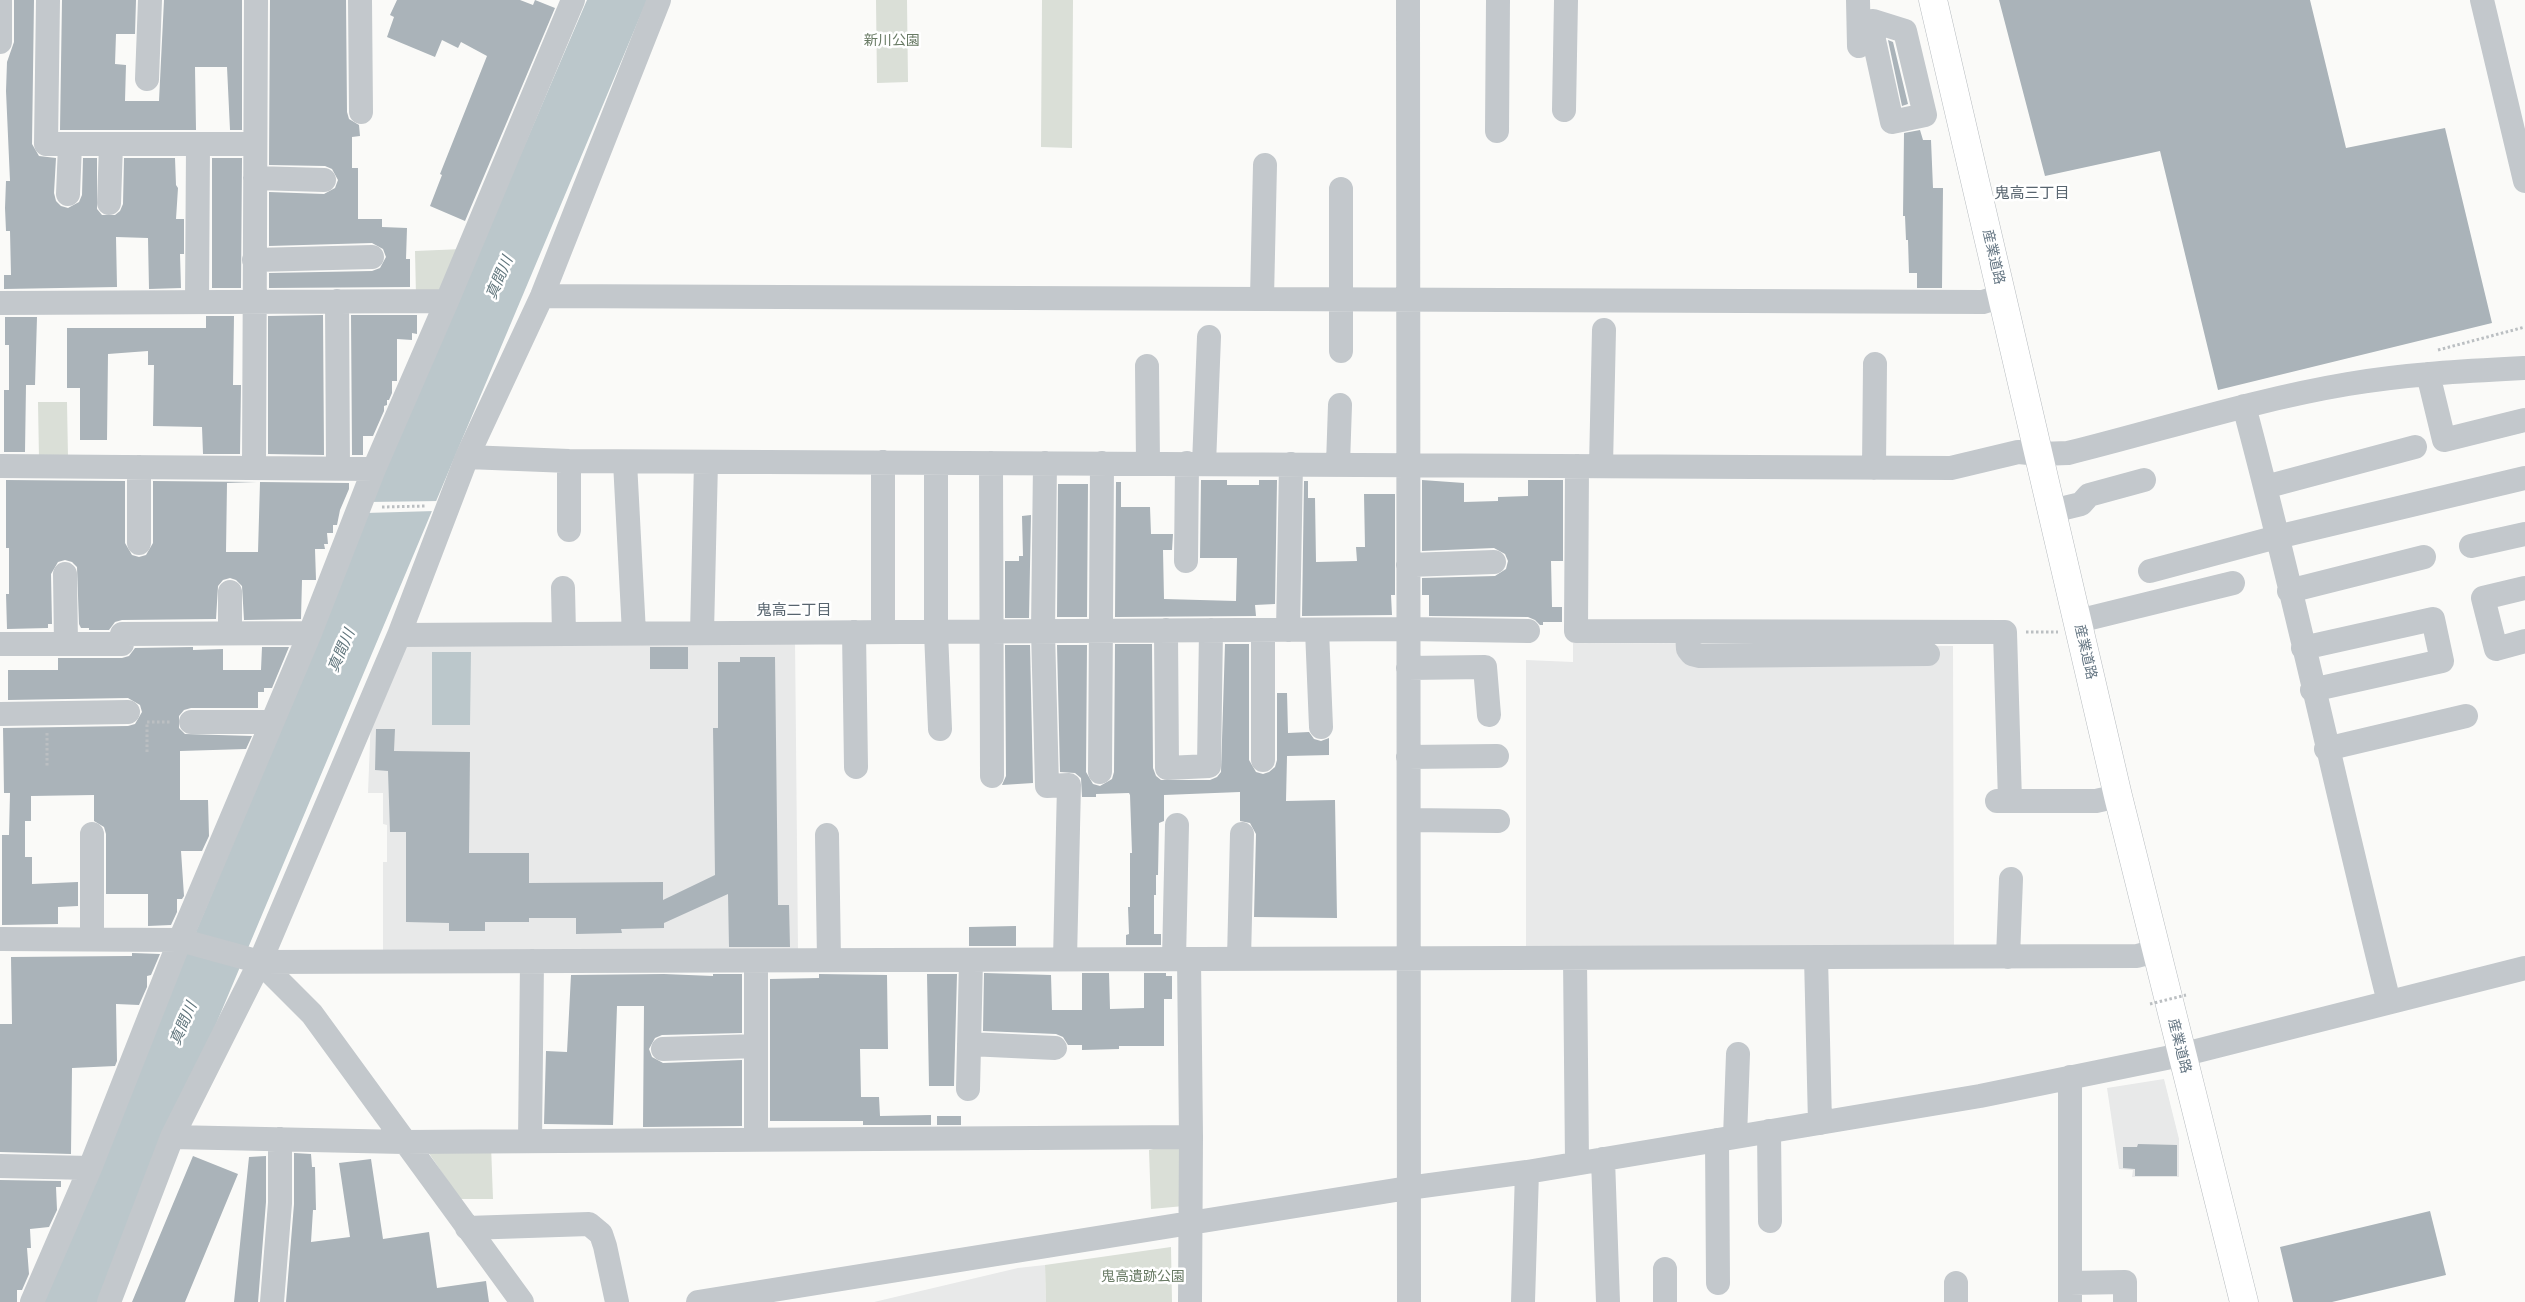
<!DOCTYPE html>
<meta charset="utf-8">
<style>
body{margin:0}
canvas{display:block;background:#fafaf8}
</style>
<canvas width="2525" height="1302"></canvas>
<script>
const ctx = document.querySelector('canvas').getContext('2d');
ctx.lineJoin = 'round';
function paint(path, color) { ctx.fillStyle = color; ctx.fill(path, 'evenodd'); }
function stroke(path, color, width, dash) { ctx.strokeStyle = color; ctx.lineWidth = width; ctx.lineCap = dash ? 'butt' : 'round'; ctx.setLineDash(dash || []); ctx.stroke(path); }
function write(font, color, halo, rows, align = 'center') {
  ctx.font = font + ' "Space Grotesk","Noto Sans JP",sans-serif'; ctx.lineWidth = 5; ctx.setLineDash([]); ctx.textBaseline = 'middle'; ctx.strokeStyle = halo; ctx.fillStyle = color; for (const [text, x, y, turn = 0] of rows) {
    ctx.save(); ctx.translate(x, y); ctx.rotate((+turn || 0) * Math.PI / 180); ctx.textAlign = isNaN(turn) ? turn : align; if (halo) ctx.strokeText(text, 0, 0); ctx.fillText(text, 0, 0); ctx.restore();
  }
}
const built = new Path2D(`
 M795,637l3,315 -415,1v-91h4v-37l-4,-1v-31h-15l3,-77 32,-77z
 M1573,643l380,3 1,305 -428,-2v-289l47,2z
 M2164,1079l15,60v38h-47l1,-7 -14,-1 -12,-81z
 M1045,1265l1,37h-172l144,-34z`);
const green = new Path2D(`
 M876,0h31l1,82 -31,1z
 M1042,0h31l-1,148 -31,-1z
 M463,249l-18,47h-29l-1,-45z
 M38,402h29l1,56 -29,1z
 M1183,1142l1,64 -33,3 -2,-59z
 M491,1145l2,54h-33l-36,-53z
 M1171,1247l1,55h-126l-1,-37z`);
const water = new Path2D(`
 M587,0h60l-548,1302h-58l283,-676 49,-128z
 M432,652h39l-1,73h-38z`);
const pier = new Path2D(`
 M439,501l-4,10 -70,2 4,-11z`);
const building = new Path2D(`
 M14,0h20l-2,144 7,12 17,2 -2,35 2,8 5,5 7,2 11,-6 3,-7 1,-37h14v51l5,6h13l5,-4 3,-7 1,-46h51l1,27 2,3 -2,31h8v35h-4l1,34 -32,1 -1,-51 -32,-1 1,50 -113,2v-14h7l-1,-44h-4l-1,-23 1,-27h4l-4,-90 1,-29 7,-20z
 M62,0h74l-1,34h-19l-1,30 11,1 -1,36h34l5,-101h78v130h-12l-3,-63h-32l1,63h-136z
 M270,0h76l1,112 2,7 10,6 1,11 -8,1v31h6v51h24v8l25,1 -1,31h4v28l-141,1v-15l103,-2 8,-3 6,-11 -3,-8 -11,-6 -103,3v-54l55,2 11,-6 3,-8 -6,-11 -7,-3 -56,-1z
 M397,0h123l13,5 2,-5 20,8 -90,213 -35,-15 12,-31 -2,-1 47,-118 -26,-14 -3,6 -16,-8 -7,17 -48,-20 7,-20 -4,-2z
 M1999,0h311l36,148 99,-20 47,195 -274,67 -58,-239 -115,25z
 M1888,40l5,2 15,62 -6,2z
 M1920,130l3,10h8l2,48h10l-1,100h-25v-15h-8l-1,-33h-2l-1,-24h-2l1,-83z
 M212,158h30l-1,130h-29z
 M323,315l1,140 -56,-1v-138z
 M351,315h66v19l-5,-1v7l-15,-1v42h-5v12l-3,7h-2v5l-3,1v5l-11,25h-10v19h-11z
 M206,316h28l-1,69h8l-1,69h-37l-1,-27 -49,-1 1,-61h-6v-14l-40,3 -1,86h-27v-52h-13v-60h139z
 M5,317h32l-2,68h-9l-1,67h-21v-62h5v-45h-4z
 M6,480l119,1v62l7,12 7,2 7,-2 7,-12v-62l104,1 -30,1 -1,69h32l2,-70 89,1v6l-9,21 -3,15h-4v8h-6l1,11h-4l1,5h-10l1,31h-14l-1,39 -57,1 -2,-34 -6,-6 -6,-2 -7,2 -5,6 -2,33 -94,1 -7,2 -6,8h-20v-2h-8l-2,-4 -2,-57 -5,-5 -7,-2 -7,2 -7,12 1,50h-4v4l-41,1 -1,-35h3v-46h-3z
 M1201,480h26v5h32v-5h18l-2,124 -20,1 1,11 -141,1 1,-135h5v25h29l1,27h22l-1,16h-9l1,49 72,2 1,-43h-37z
 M1422,480l42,3v19l34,-1v-4l30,-1v-16h35v81h-12l1,46h10v15h-19v3h-3l-5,-5 -7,-3 -99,-1v-21h-7v-17l73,-2 11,-7 2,-8 -3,-7 -11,-6 -72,3z
 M1304,481h4v17h7l1,64 41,-1 -1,-14h9l-1,-53h31v101h-4l1,20 -90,1z
 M1058,484h30l-1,133h-30z
 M1031,515l-2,103h-24v-57h14v-5h4l-1,-40z
 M1115,644h37l1,124 3,8 5,4h49l7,-3 4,-5 4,-128h24v116l7,12 7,2 6,-2 6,-5 2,-7v-67h10l1,40 21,-1 5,7 7,2 8,-3v17l-42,1 -1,45 49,-1 2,118 -83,-1 2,-83 -6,-11 -10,-2v-29l-76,3v26l-5,2 -1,52h-2v20h-2v39h7v11h-35v-10l3,-1 -1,-27h2v-54h2l-2,-58 -1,-2 -33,1v3h-14l-1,-19 -6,-5 -15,-1 -3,-127h30l-1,127 7,12 7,2 12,-7 2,-7z
 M1005,645h25l3,138 -31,2 4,-9z
 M193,647v3l30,-1v21h38l1,-23h27l-17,41h-8v4h-6v16h-67l-7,2 -5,6v12l6,6 67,2 -6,13 -66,2v49h28l1,36 -7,15h-21l3,45 -2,3h-5v13l-6,13 -23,1v-32h-42v-60l-2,-7 -10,-6v-26l-63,1v25h-6v36h7v27l46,-2v24l-20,1v17l-56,1v-90h7l1,-42h-6l-1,-65 125,-2 7,-2 7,-12 -2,-7 -12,-7 -120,2v-30h50v-12h64l7,-2 6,-8z
 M650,647h38v22h-38z
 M740,657h35l3,248h11l1,42h-61l-1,-53 -64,29v5l-43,1 1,4 -46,1v-16h-47v4h-44v9h-36v-8l-43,-1v-90h-16l-2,-61 -13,-1 1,-41h19l-1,22 76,1 -1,101h60v30l134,-1v18l52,-25 -2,-147h5v-66h22z
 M1016,926v20h-47v-19z
 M132,953l28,1 -9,21 -4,1v11l-8,18 -23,-1 1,57 -2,5 -43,2 -1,86 -71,-2v-128h12l-1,-67 116,-1h5z
 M984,973l67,2 1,35h30v-37h27l1,36 34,-1v-35h22v3h6v23h-8v47h-45v3l-37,1v-5h-14l-5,-8 -7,-3 -73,-3z
 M664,974l49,2v-2h29v59l-80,2 -7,3 -6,11 3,8 11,6 79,-3v66l-99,1 1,-121h-27l-4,119 -69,-1 2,-73 21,1 4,-77z
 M819,974l68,1 1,74h-28l1,48h18l1,19 51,-1v10h-68v-4h-93v-142l49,-1z
 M927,974h30l-3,112h-25z
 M937,1116h24v9h-24z
 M2138,1144l39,1v31h-42v-7l-12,-1v-21h14z
 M294,1153l17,1 1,13h3l1,43h-3l-2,32 39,-5 -11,-74 32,-4 12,80 46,-7 8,56 49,-7 3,21h-203l8,-98z
 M193,1156l45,18 -53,128h-53z
 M266,1156v46l-8,100h-24l15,-145z
 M0,1180l61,1v6h-5l1,23 -8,17 -19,2 1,19h-4l2,26 -7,16h-5v12h-17z
 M2430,1211l16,64 -114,27h-39l-13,-55z`);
const path = new Path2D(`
 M2438,350l87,-23
 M382,507l44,-1
 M2026,632h32
 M47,733v34
 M147,752v-30h24`);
const minor = new Path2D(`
 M48,0l-2,144h209
 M360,0l1,112
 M1408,0l1,1302
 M1858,0l1,46
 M2482,0l43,181
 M1873,21l32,10 20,84 -33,7 -18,-82z
 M0,42v-42
 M147,79l3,-79
 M1564,110l2,-110
 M1497,131l1,-131
 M255,178l69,2
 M1341,189v162
 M68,194l2,-49
 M109,203l2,-58
 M254,260l118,-3
 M542,296l1441,6 19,-6
 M1262,298l3,-133
 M337,301l1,167
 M197,302l1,-158
 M0,303l447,-2
 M1147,366l1,97
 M2428,374l16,66 81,-20
 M2244,406c53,197 95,398 145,596
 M467,457l102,4 1382,7 67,-16 22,2 28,-1c93,-23 185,-53 280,-69 58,-10 118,-13 177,-16
 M625,462l9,171
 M936,463v169l4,97
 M991,463l1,313
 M1045,463l-2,168 4,155 22,-1 -4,174
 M1204,464l5,-127
 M1338,464l2,-59
 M0,466l374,3
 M1577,466l-1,165 429,1 5,169
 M1601,466l3,-136
 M139,467v76
 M254,467l2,-467
 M1874,468l1,-104
 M2265,487l150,-40
 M2052,511l29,-7 8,-9 55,-15
 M569,530v-69
 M2471,546l54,-12
 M1186,561l1,-98
 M1408,565l86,-3
 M2150,571l127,-34 248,-59
 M65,574l1,70
 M563,588l1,46
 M2525,588l-42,10 13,51 29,-8
 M2289,591l135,-34
 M230,592v41
 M2078,621l155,-38
 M1166,630l1,138 42,-2 2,-136
 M1288,630l3,-166
 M1317,630l4,97
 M854,632l2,135
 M883,632v-170
 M702,633l4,-171
 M1687,633l1,16 4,5 8,2 228,-2
 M399,635l1009,-6 120,2
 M0,644h122v-10l188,-1
 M2303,648l130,-29 9,42 -130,29
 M1408,668l77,-1 4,48
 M0,714l128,-2
 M191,722h81
 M2326,749l140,-33
 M1408,757l89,-1
 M1263,760v-130
 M1100,772l2,-309
 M1997,801h99l22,-5
 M1409,820l89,1
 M92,834v104
 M827,835l2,125
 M0,939l180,1 80,22 1877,-6 19,-5
 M1816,957l4,166
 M2008,957l3,-78
 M1575,958l2,205
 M1174,959l3,-134
 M1189,959l2,178 -1,165
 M1239,959l3,-125
 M756,961v177
 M260,962l52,52 210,288
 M969,1044l86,4
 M663,1049l93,-3
 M2070,1077v225
 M968,1089l3,-129
 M1769,1131l1,90
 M172,1137l232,5 787,-5
 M1735,1137l3,-83
 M1717,1140l1,143
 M530,1141l2,-180
 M1603,1159l5,143
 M0,1166l90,2
 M467,1228l122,-4 12,10 4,12 12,56
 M1665,1269v33
 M1956,1283v19
 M2070,1283l55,-1v20
 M32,1302l58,-134 90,-228 130,-307 64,-164 73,-168 126,-301
 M109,1302l63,-165 88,-175 139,-327 68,-178 75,-161 117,-296
 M272,1302l8,-99v-64
 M698,1302l710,-114 119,-16 453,-76 201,-41 344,-87
 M1523,1302l4,-130`);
const major = new Path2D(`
 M1933,0l185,796 126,506`);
const pathBridge = new Path2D(`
 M2150,1004l36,-9`);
const parkNames = [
 ["新川公園",892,41],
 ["鬼高遺跡公園",1143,1277]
];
const streetNames = [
 ["産業道路",1993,257,77],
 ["産業道路",2085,652,77],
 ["産業道路",2179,1046,76]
];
const neighbourhoodNames = [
 ["鬼高三丁目",2032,194],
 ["鬼高二丁目",794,611]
];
const waterNames = [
 ["真間川",500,278,-67],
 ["真間川",342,651,-67],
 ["真間川",184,1024,-67]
];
paint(built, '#e8e9e9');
paint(green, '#dadfd7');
paint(water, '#bbc7cb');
paint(pier, '#fafaf8');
paint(building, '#aab3b9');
stroke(major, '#b5babe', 29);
stroke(path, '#bbbfc2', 3, [2.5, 2.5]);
stroke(minor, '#c3c8cc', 24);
stroke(major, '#fff', 28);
stroke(pathBridge, '#bbbfc2', 3, [2.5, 2.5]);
write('14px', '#687a64', '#fff', parkNames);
write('14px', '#657683', '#fff', streetNames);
write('15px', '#57646e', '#fff', neighbourhoodNames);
write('italic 15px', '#60757c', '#fff', waterNames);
</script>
